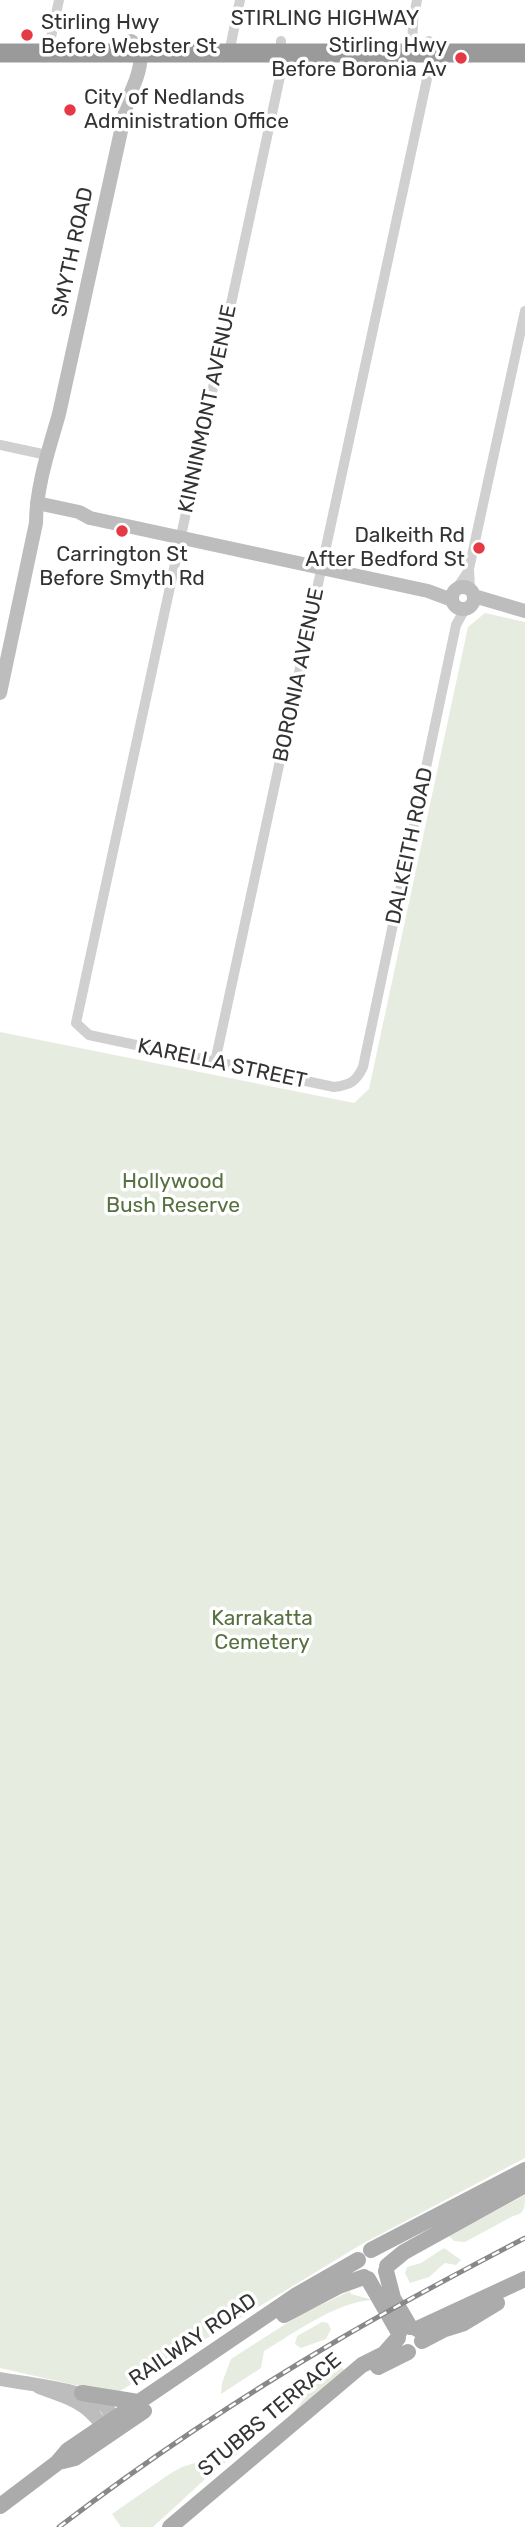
<!DOCTYPE html>
<style>
body{margin:0}
canvas{display:block;background:#fff}
</style>
<canvas width="525" height="2527"></canvas>
<script>
const ctx = document.querySelector('canvas').getContext('2d');
ctx.lineJoin = 'round';
function paint(path, color) { ctx.fillStyle = color; ctx.fill(path, 'evenodd'); }
function stroke(path, color, width, dash) { ctx.strokeStyle = color; ctx.lineWidth = width; ctx.lineCap = dash ? 'butt' : 'round'; ctx.setLineDash(dash || []); ctx.stroke(path); }
function write(font, color, halo, rows, align = 'center') {
  ctx.font = font + ' Rubik,sans-serif'; ctx.lineWidth = 7; ctx.setLineDash([]); ctx.textBaseline = 'middle'; ctx.strokeStyle = halo; ctx.fillStyle = color; for (const [text, x, y, turn = 0] of rows) {
    ctx.save(); ctx.translate(x, y); ctx.rotate((+turn || 0) * Math.PI / 180); ctx.textAlign = isNaN(turn) ? turn : align; if (halo) ctx.strokeText(text, 0, 0); ctx.fillText(text, 0, 0); ctx.restore();
  }
}
const green = new Path2D(`
 M485,613l40,9v1536l-163,86 -247,150 -115,-26v-1336l354,71 15,-14 99,-462z
 M525,2195c0,12 0,19 -12,21l-48,26 -11,-1 -5,-5z
 M444,2248l17,12 -5,5 -11,-2 -16,14 -19,6 -5,-10 2,-6 14,-4z
 M350,2291l1,3 22,6c-35,1 -79,33 -109,51l-3,17 -40,26 1,-11 9,-24 67,-43z
 M322,2322l6,1 3,6 -5,10 -25,9 -6,-4 2,-8z
 M336,2361l9,10 -53,44 27,-37z
 M234,2451l5,2 -24,17 -62,57h-32l-9,-13 59,-41 11,-6z`);
const street = new Path2D(`
 M281,41v31l-205,951 13,12 245,52c16,-2 22,-5 29,-20l93,-442 9,-16
 M50,42l9,-42
 M229,53l11,-53
 M412,53l1,-32 4,-21
 M0,445l47,10
 M457,588l12,-18
 M470,589l-1,-20 56,-258
 M215,1062l213,-988 1,-33`);
const secondary = new Path2D(`
 M37,503l42,9 11,6 338,73 24,9
 M452 598a11 11 0 1 1 22 0a11 11 0 1 1-22 0Z
 M474,596l51,15
 M0,693l36,-170c0,-36 13,-74 23,-109l69,-315c7,-16 22,-46 3,-58
 M0,2379c26,5 96,11 109,32 5,7 4,14 4,21 -12,-6 -16,-15 -26,-23 -13,-11 -32,-16 -48,-22`);
const primary = new Path2D(`
 M371,2250l154,-80
 M387,2266l17,-14 121,-67
 M386,2271l7,27 17,29
 M368,2279l31,54
 M284,2315l55,-29 25,-9
 M417,2329l108,-50
 M422,2341l23,-12 19,-6 33,-20
 M378,2367l30,-15
 M82,2393l56,9
 M63,2461l12,-3 69,-47
 M0,2506l57,-43 11,-13 227,-154 63,-36
 M170,2527l192,-162 22,-11 14,-16`);
const highway = new Path2D(`
 M0,53h525`);
const rail = new Path2D(`
 M59,2527c89,-68 182,-130 279,-187 61,-36 124,-69 187,-102`);
const markers = [
 [27,35,7,"#e63946"],
 [461,58,7,"#e63946"],
 [70,110,7,"#e63946"],
 [122,531,7,"#e63946"],
 [479,548,7,"#e63946"]
];
const streetNames = [
 ["STIRLING HIGHWAY",325,19],
 ["SMYTH ROAD",73,252,-78],
 ["KINNINMONT AVENUE",208,409,-78],
 ["BORONIA AVENUE",299,675,-78],
 ["DALKEITH ROAD",410,846,-78],
 ["KARELLA STREET",222,1064,12],
 ["RAILWAY ROAD",193,2340,-34],
 ["STUBBS TERRACE",270,2415,-40]
];
const poiNames = [
 ["Stirling Hwy",41,23],
 ["Before Webster St",41,47],
 ["Stirling Hwy",447,46,"right"],
 ["Before Boronia Av",447,70,"right"],
 ["City of Nedlands",84,98],
 ["Administration Office",84,122],
 ["Dalkeith Rd",465,536,"right"],
 ["After Bedford St",465,560,"right"],
 ["Carrington St",122,555,"center"],
 ["Before Smyth Rd",122,579,"center"]
];
const parkNames = [
 ["Hollywood",173,1182],
 ["Bush Reserve",173,1206],
 ["Karrakatta",262,1619],
 ["Cemetery",262,1643]
];
paint(green, '#e6ecdf');
stroke(street, '#d0d0d0', 10);
stroke(secondary, '#bdbdbd', 14);
stroke(primary, '#ababab', 16);
stroke(highway, '#9a9a9a', 19);
stroke(rail, '#888', 5);
stroke(rail, '#fff', 2.5, [8]);
for (const [x, y, r, color] of markers) { const dot = new Path2D(); dot.arc(x, y, r, 0, 2 * Math.PI); ctx.fillStyle = color; ctx.fill(dot); stroke(dot, '#fff', 2.5); }
write('21px', '#333', '#fff', streetNames);
write('21px', '#333', '#fff', poiNames, 'left');
write('21px', '#56703f', '#fff', parkNames);
</script>
